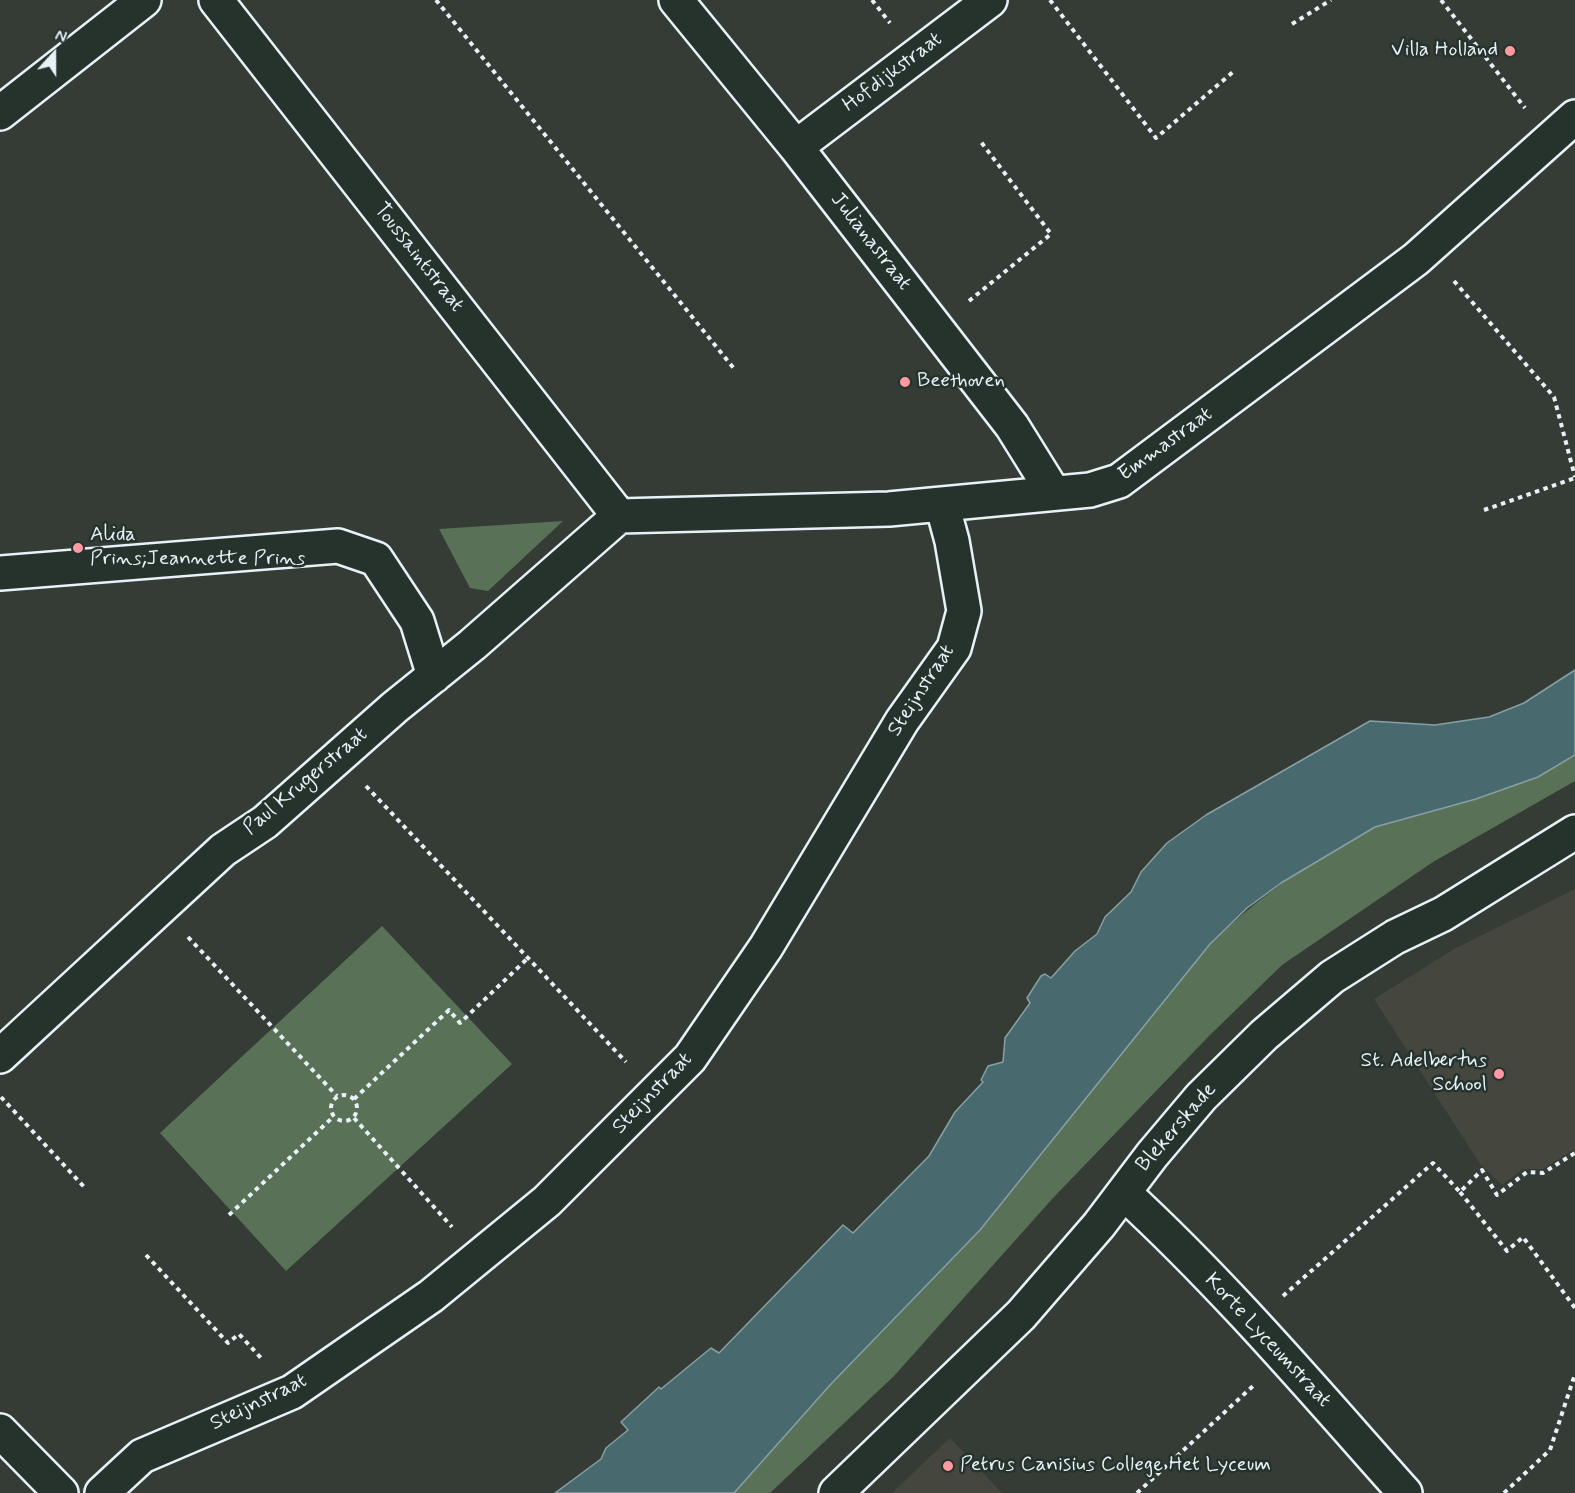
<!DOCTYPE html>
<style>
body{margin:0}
#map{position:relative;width:1575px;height:1493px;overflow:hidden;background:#343c35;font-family:Mynerve,sans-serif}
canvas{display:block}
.north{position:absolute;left:24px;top:24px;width:60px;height:60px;-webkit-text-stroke:4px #26332d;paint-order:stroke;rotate:21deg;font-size:16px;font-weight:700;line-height:24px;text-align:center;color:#e8f1f8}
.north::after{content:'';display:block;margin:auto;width:21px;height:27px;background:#e8f1f8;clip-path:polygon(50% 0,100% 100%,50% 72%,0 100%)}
</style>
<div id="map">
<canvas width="1575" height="1493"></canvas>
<div class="north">N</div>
</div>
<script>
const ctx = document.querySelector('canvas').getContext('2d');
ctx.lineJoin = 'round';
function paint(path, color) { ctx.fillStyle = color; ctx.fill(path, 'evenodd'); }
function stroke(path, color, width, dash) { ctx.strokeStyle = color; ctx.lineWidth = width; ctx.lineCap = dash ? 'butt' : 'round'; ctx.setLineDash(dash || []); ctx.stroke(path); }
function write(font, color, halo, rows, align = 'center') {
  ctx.font = font + ' Mynerve,sans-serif'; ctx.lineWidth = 5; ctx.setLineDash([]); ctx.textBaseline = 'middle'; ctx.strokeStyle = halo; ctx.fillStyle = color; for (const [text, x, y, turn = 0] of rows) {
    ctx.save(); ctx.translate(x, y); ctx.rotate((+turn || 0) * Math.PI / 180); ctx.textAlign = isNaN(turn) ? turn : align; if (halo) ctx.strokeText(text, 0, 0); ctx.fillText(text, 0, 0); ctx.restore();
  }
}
const built = new Path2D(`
 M1575,889v260l-32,20h-20l-21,16 -22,-21 -106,-165 80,-50z
 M950,1438l52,55h-110z`);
const green = new Path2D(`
 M563,521l-75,70 -18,-3 -31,-59z
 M1575,755v26l-142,81 -151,103 -74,72 -155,161 -159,178 -124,117h-36l97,-109 149,-154 230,-286c48,-46 103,-87 164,-116 20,-10 47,-14 70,-20 46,-13 89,-28 131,-53z
 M382,926l130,138 -226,207 -126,-138z`);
const water = new Path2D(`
 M1575,670v85l-37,22 -62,22 -101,28 -94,56 -34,25 -37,36 -230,286 -149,154 -97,109h-179l46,-34 5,-11 22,-18 -7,-8 38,-35 2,2 50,-41 8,5 124,-128 10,8 76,-77 26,-44 28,-30 -2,-2 7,-14 15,-4 2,-24 25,-35 -3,-5 14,-22 4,-2 6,4 24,-27 22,-17 8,-17 26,-25 10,-20 26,-29 39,-28 164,-94 65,4 54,-8 35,-14z`);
const path = new Path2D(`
 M436,0l300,371
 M872,0l18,23
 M1050,0l106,138 77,-66
 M1441,0l84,108
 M1292,24l39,-24
 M1454,281l100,116 21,80
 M969,301l82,-67 -70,-92
 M1484,510l91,-32
 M366,786l260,276
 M188,937l149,159
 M331 1108a13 13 0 1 1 26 0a13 13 0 1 1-26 0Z
 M1,1097l85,92
 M354,1099l95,-89 11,13 68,-65
 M354,1118l98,109
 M1460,1192l47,59 16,-14 52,71
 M229,1215l104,-98
 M146,1255l82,88 11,-9 23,25
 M1283,1296l150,-133 27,29 22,-22 15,25 30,-23 16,1 32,-20
 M1137,1493l116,-107
 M1504,1493l46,-43 25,-76`);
const minor = new Path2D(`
 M216,0l403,516
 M676,0l120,147 216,279 41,66
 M0,113l144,-113
 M796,147l194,-147
 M619,516l270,-7 201,-19 29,-9 297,-222 159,-142
 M0,573l338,-27 38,13 41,62 17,55
 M0,1056l223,-206 42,-28 130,-115 77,-62 147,-129
 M1124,1193c101,93 190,198 281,300
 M0,1431l61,62
 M102,1493l40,-37 150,-64 139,-96 116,-95 143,-143 76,-111 136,-226 52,-73 10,-37 -12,-70 -10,-37
 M836,1493l185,-178 78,-90 53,-70 49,-58 63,-62 68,-58 63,-40 48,-23 132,-82`);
const markers = [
 [1510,51,6,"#ff9aa2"],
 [905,382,6,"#ff9aa2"],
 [78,548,6,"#ff9aa2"],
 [1499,1074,6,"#ff9aa2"],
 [948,1466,6,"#ff9aa2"]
];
const poiNames = [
 ["Villa Holland",1498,51,"right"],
 ["Beethoven",917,382],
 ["Alida",90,536],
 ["Prins;Jeannette Prins",90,560],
 ["St. Adelbertus",1487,1062,"right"],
 ["School",1487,1086,"right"],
 ["Petrus Canisius College Het Lyceum",960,1466]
];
const streetNames = [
 ["Hofdijkstraat",893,73,-37],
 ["Julianastraat",870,242,52],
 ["Toussaintstraat",418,258,52],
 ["Emmastraat",1166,445,-36],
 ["Steijnstraat",922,691,-57],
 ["Paul Krugerstraat",306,782,-40],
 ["Steijnstraat",653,1094,-46],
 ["Blekerskade",1177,1128,-49],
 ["Korte Lyceumstraat",1267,1341,47],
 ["Steijnstraat",259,1403,-26]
];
paint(built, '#45473f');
paint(green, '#597257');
paint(water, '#486a6e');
stroke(water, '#88a0a5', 1.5);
stroke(minor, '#e8f1f8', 38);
stroke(path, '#e8f1f8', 4, [4.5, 4.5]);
stroke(minor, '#26332d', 33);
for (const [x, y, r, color] of markers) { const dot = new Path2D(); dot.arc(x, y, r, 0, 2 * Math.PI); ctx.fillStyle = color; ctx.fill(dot); stroke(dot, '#26332d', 2); }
write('21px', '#e8f1f8', '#26332d', poiNames, 'left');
write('21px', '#e8f1f8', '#26332d', streetNames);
</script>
